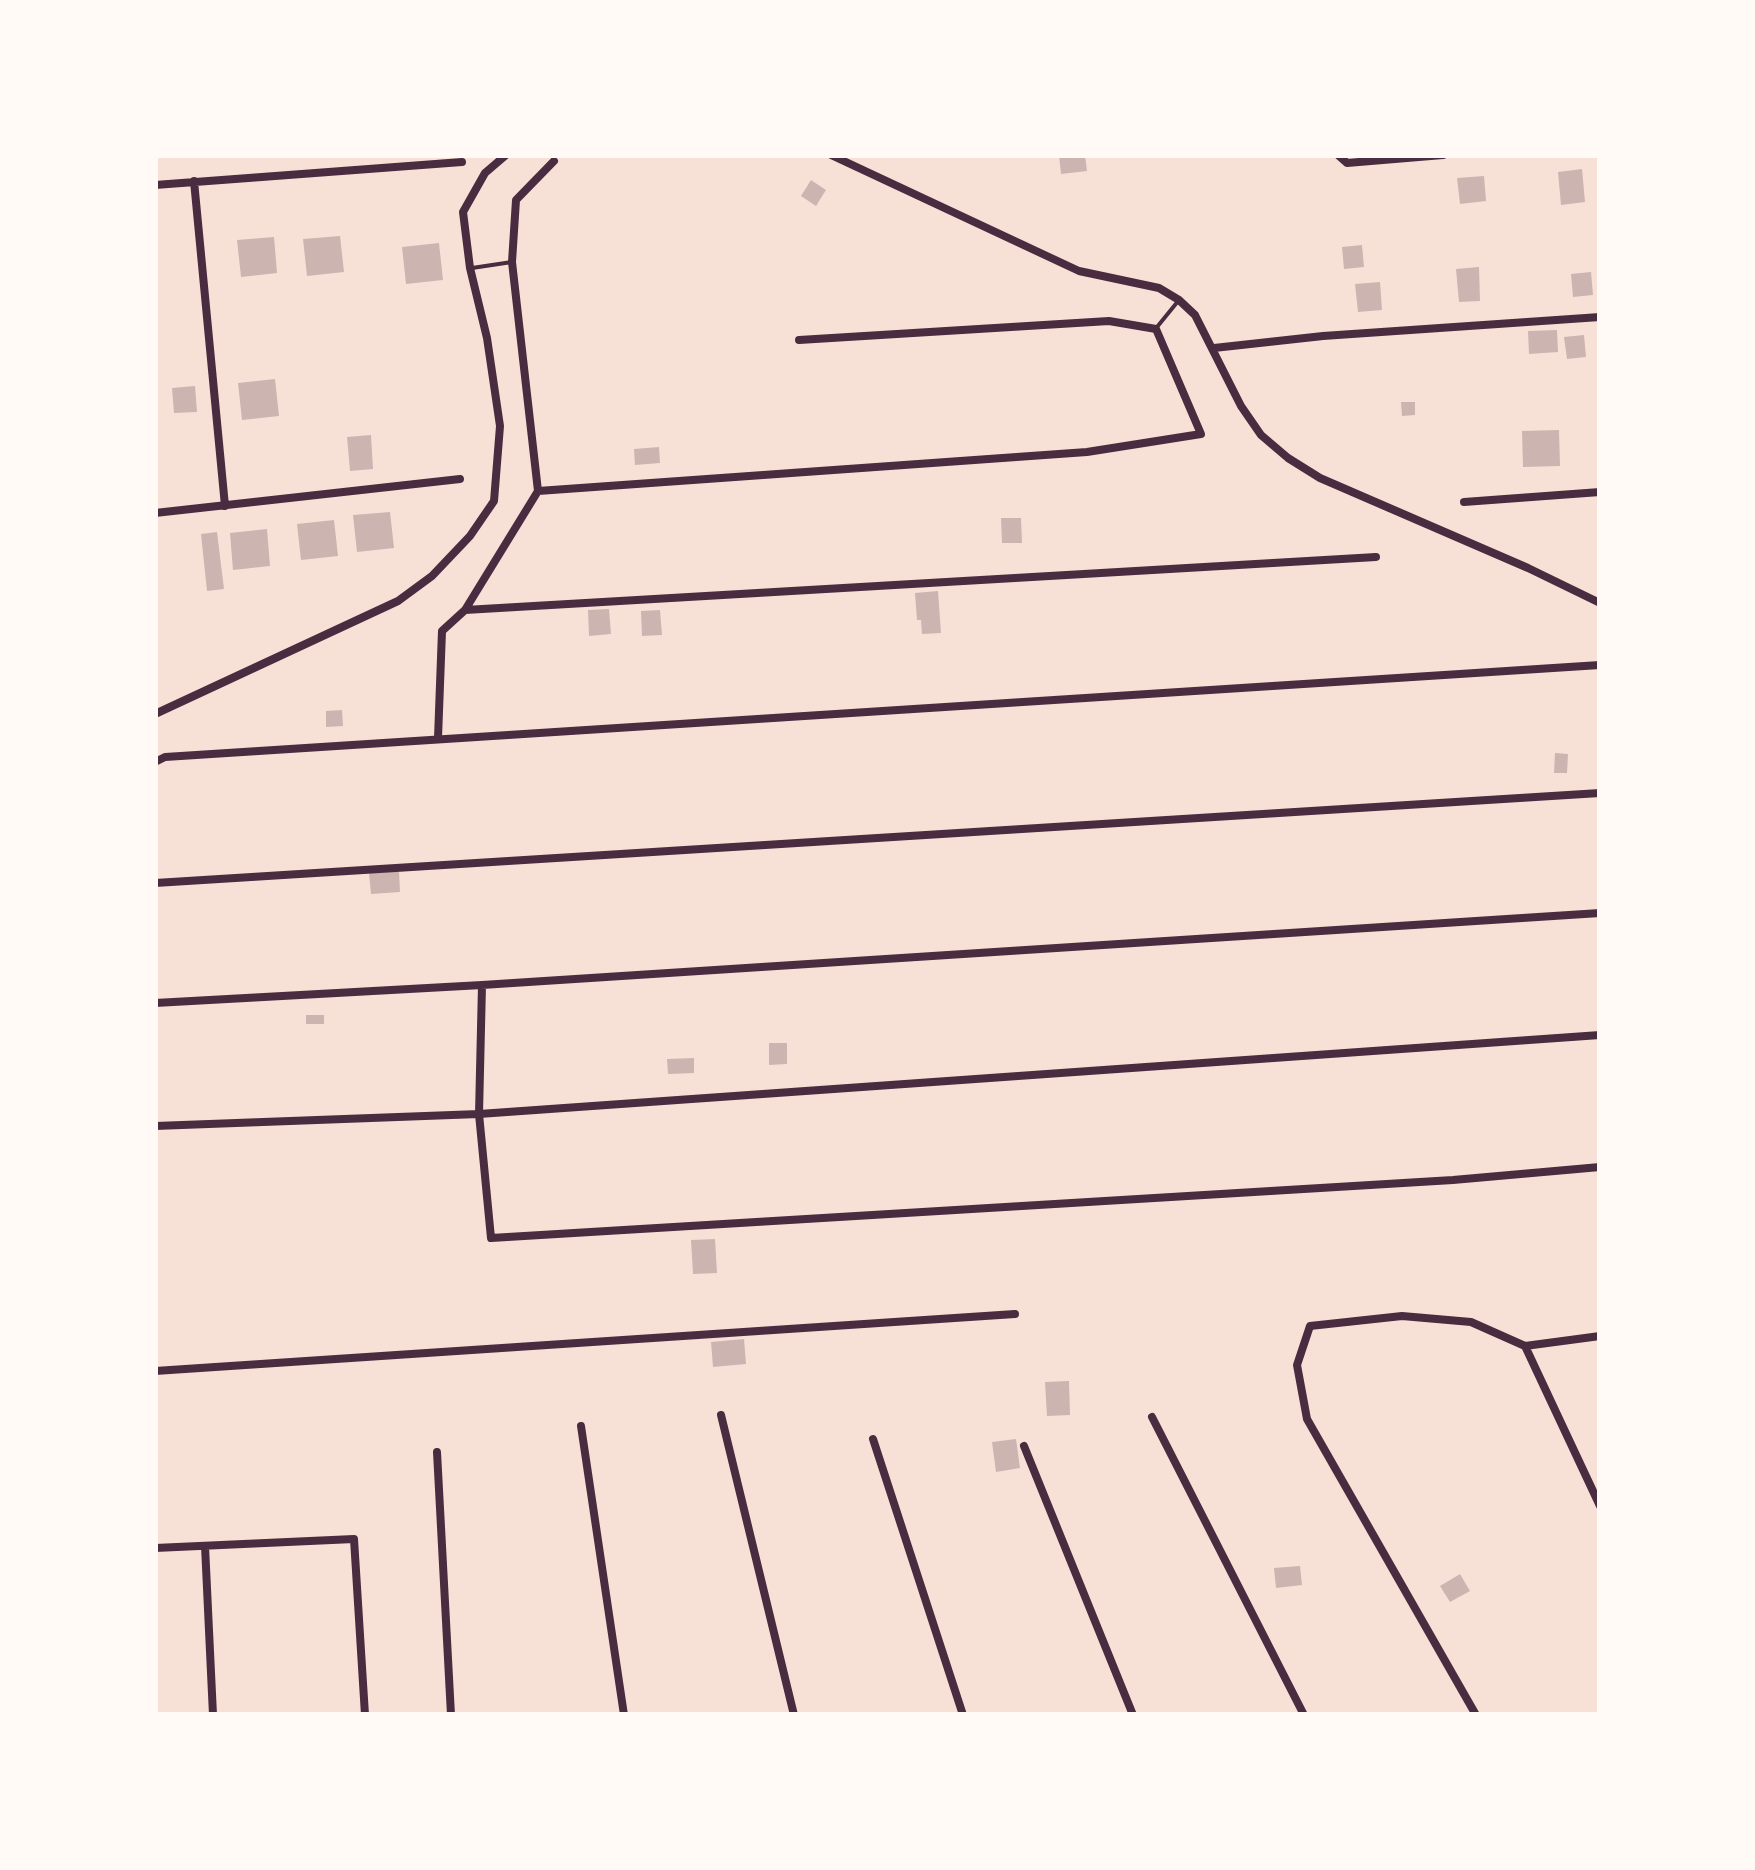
<!DOCTYPE html>
<style>
body{margin:0}
#map{position:relative;width:1755px;height:1870px;overflow:hidden;background:#f7e1d7;font-family:Arial,sans-serif}
canvas{display:block}
.frame{position:absolute;inset:0;border:158px solid #fffaf5;pointer-events:none}
</style>
<div id="map">
<canvas width="1755" height="1870"></canvas>
<div class="frame"></div>
</div>
<script>
const ctx = document.querySelector('canvas').getContext('2d');
ctx.lineJoin = 'round';
function paint(path, color) { ctx.fillStyle = color; ctx.fill(path, 'evenodd'); }
function stroke(path, color, width, dash) { ctx.strokeStyle = color; ctx.lineWidth = width; ctx.lineCap = dash ? 'butt' : 'round'; ctx.setLineDash(dash || []); ctx.stroke(path); }
const building = new Path2D(`
 M1059,155h26l2,16 -26,3z
 M1582,169l3,33 -24,3 -3,-33z
 M1484,176l2,25 -26,3 -3,-26z
 M811,180l15,10 -10,16 -15,-10z
 M340,236l4,36 -37,4 -4,-37z
 M274,237l3,36 -36,4 -4,-37z
 M439,243l4,37 -37,4 -4,-37z
 M1362,245l2,22 -20,2 -2,-22z
 M1479,267l1,34 -21,1 -3,-33z
 M1591,272l2,23 -20,2 -2,-23z
 M1380,282l2,28 -24,2 -3,-28z
 M1557,330l1,22 -29,2 -1,-23z
 M1584,335l2,22 -19,2 -3,-22z
 M275,379l4,37 -37,4 -4,-37z
 M195,386l2,26 -23,1 -2,-25z
 M1401,402h14v13l-13,1z
 M1559,430l1,36 -37,1 -1,-36z
 M371,435l2,34 -23,2 -3,-34z
 M659,447l1,16 -25,2 -1,-16z
 M390,512l4,36 -37,4 -4,-37z
 M1001,518h20l1,25h-20z
 M334,520l4,36 -37,4 -4,-36z
 M267,529l3,37 -37,4 -3,-37z
 M217,532l7,57 -17,2 -6,-57z
 M938,591l3,42 -19,1 -1,-14h-4l-2,-27z
 M609,609l2,25 -22,2 -1,-26z
 M660,610l2,25 -20,1 -1,-25z
 M342,710l1,16 -17,1v-16z
 M1555,753l13,1 -1,19h-13z
 M399,871l1,21 -29,2 -2,-21z
 M306,1015h18v9h-18z
 M769,1043h18v21l-18,1z
 M694,1058v15l-26,1 -1,-15z
 M715,1239l2,34 -24,1 -2,-34z
 M744,1339l2,25 -33,3 -2,-25z
 M1069,1381l1,34 -23,1 -2,-34z
 M1016,1439l4,29 -24,4 -4,-30z
 M1300,1566l2,19 -26,3 -2,-20z
 M1460,1574l10,17 -20,11 -10,-16z`);
const service = new Path2D(`
 M472,268l40,-6
 M1157,327l22,-27`);
const minor = new Path2D(`
 M831,155l248,116 80,17 20,12 16,15 46,91 20,29 27,23 32,20 208,90 72,35
 M1338,155l9,8 96,-8
 M194,181l31,325
 M155,185l307,-23
 M1214,348l109,-12 277,-19
 M538,491l-26,-229 4,-62 38,-39
 M1464,502l136,-10
 M155,513l305,-34
 M465,610l73,-119 549,-39 114,-18 -45,-105 -47,-8 -310,19
 M155,714l243,-113 34,-25 38,-40 24,-35 6,-75 -13,-88 -17,-70 -7,-56 22,-39 21,-18
 M438,738l4,-107 23,-21 911,-53
 M155,762l10,-5 1435,-92
 M155,883l1445,-90
 M482,985l-3,129 12,124 962,-58 147,-13
 M155,1003l327,-18 1118,-72
 M155,1126l324,-12 1121,-79
 M1525,1346l75,160
 M155,1371l860,-57
 M721,1415l73,300
 M1152,1417l152,298
 M581,1426l43,289
 M873,1439l90,276
 M1024,1446l109,269
 M437,1452l14,263
 M205,1546l8,169
 M155,1548l199,-9 11,176
 M1476,1715l-169,-296 -10,-54 13,-39 92,-10 69,6 54,24 75,-10`);
paint(building, '#ccb4b1');
stroke(service, '#4a2c40', 4);
stroke(minor, '#4a2c40', 8);
</script>
